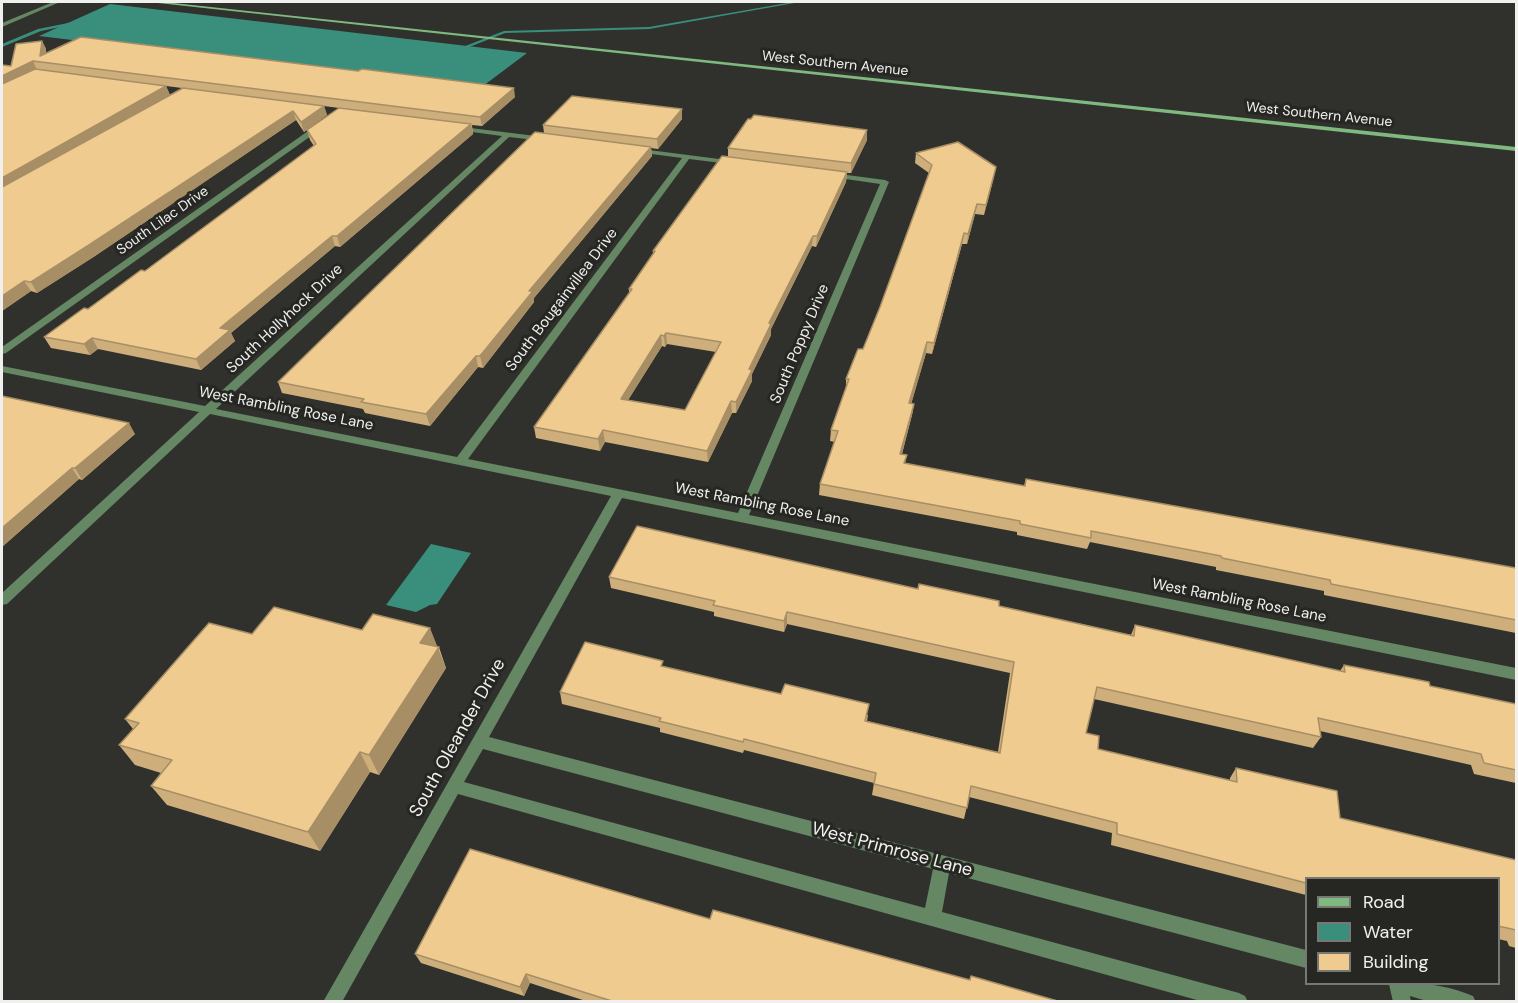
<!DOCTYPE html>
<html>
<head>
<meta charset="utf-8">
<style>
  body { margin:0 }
  #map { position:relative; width:1518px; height:1003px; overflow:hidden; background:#30312d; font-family:"DM Sans",sans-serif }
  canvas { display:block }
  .frame { position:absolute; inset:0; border:3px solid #f0f1ee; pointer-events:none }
  .legend { position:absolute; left:1305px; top:877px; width:195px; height:108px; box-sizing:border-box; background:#262723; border:2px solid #777874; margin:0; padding:8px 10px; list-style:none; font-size:18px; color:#f0f1ee }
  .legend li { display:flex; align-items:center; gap:12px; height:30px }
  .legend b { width:30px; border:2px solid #777874 }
</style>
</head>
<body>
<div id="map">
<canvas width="1518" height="1003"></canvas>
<div class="frame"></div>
<ul class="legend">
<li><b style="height:8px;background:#80b980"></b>Road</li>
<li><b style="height:16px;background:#3a8e7c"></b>Water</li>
<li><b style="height:16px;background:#efcb90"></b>Building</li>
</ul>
</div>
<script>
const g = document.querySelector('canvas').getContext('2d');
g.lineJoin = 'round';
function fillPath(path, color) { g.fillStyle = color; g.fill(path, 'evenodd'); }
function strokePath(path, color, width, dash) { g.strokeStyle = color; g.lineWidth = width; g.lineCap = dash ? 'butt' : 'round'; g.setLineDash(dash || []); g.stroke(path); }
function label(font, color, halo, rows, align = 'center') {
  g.font = font + ' "DM Sans",sans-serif'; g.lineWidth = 6; g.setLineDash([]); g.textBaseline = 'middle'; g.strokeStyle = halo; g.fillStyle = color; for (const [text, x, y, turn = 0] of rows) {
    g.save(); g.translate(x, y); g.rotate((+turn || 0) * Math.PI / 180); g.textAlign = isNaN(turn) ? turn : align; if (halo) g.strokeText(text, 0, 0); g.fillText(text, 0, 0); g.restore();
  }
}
const water = new Path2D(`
  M110,4L527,53L479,89L39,36Z
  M431,544L471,553L437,604L430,605L416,612L386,605Z`);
const stream = new Path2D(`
  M793,2H800L649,29L505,33L459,51L455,50L504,31L649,27Z
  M73,22L75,24L41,31L2,47V44L38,29Z`);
const minor = new Path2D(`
  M53,2H60L2,27V23Z
  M318,124L325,126L6,353L2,354V347Z
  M454,126L544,137L548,139L544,141L509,137L216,409L457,457L682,158L636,152H633V148L735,161H738V165L689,159L468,459L738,513L880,184L832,177L828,175L832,173L885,180L889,182L749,515L1516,668V680L622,498L489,737L1306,950V968L949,873L942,912L1239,993L1245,996L1248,1002H1204L458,794L342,1002H323L611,496L210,414L7,604L2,605V593L199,412L2,372V366L205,406L502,136L457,130L453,128ZM483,749L933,869L925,908L464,782Z
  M1389,984C1417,981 1447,985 1473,996L1476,1002H1430L1410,996L1411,1002H1393Z`);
const secondary = new Path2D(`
  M149,2H164L1516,147V151Z`);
const wall = new Path2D(`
  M42,41L46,49V53L515,97L482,126L472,125L473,134L340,247L335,246L231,333L235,341L201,370L98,349L90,355L51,348L44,337L145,271L314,146L310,140L307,130L339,108L324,106L327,115L304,132L296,120L95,256L37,293L31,291L2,311L11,66ZM166,86L182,88L170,95Z
  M682,109V119L658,149L651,148L652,156L534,298V302L483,368L478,367L430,426L365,413L363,409L282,393L278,382L544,133L543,125Z
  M867,130V140L851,173H847L846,182L816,247L812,246L771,329V335L752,374V381L736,413H732L708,462L605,442L600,451L536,438L534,427L629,293V289L653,254V251L728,157V148ZM667,344L716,352L685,410L628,400L662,346L665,347Z
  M916,153L996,167L984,215L975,214L967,244H962L932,354L926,353L911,404H914L912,415L902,454L907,455L905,463L1024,486L1026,479L1516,568V633L1324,595V591L1216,570V567L1090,542L1087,549L1017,535V532L819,495L820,484L835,442L830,441L831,430L846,389V379L863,349L880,307L929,173L915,163Z
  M2,396L135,434L82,480L79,479L2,547Z
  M609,577L999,606L1131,635L1135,625L1340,671L1344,665L1430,686L1516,704V783L1474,774L1471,765L1320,731L1321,737L1313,748L1094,699L1086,733L1098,749L1230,780V778L1236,768L1340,818L1516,860V948L1509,946L1507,941L1498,939V879H1306V895L1111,845L1112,833L969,797L964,819L872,795L874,783L744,750L743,753L660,732V728L562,704L560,692L663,666L868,715L867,721L998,752L1010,673L787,624L784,632L714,616V612L611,588Z
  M362,630L439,647L446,668L379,775L370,772L320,851L167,805L151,786L161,773L135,765L119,745L133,729L125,719L252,634Z
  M710,919L969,980L971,976L1061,1002H589L530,983L524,996L421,963L415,954Z`);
const shadedWall = new Path2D(`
  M42,41L46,49L44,63L40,56Z
  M33,61L37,70L2,88V76Z
  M166,86L170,95L2,191V178Z
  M514,88L515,97L482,126L480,117Z
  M324,106L327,115L304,132L301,122Z
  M682,109V119L658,149L657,139Z
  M293,111L296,120L95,256L37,293L31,282Z
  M471,124L473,134L340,247L337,236Z
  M867,130V140L851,173V163Z
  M651,147L652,156L534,298V302L483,368L480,356L529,291Z
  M996,167L994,177L984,215L986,205Z
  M847,172L846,182L816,247L817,236Z
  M977,204L975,214L967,244L968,234Z
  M964,233L962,244L932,354L934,343Z
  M332,236L335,246L231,333L235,341L201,370L196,359L220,328Z
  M813,236L812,246L771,329V335L752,374V381L736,413V402L769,323Z
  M24,281L31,291L2,311V296Z
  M666,333L667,344L665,347L664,336Z
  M661,335L662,346L622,410L621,399Z
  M92,338L98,349L90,355L84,344Z
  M927,342L926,353L908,415L909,403Z
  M476,356L478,367L430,426L426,414Z
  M731,401L732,413L708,462L707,451Z
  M914,404L912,415L899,465L900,454Z
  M129,423L135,434L82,480L75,468Z
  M603,430L605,442L600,451L598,439Z
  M72,468L79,479L2,547V528Z
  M787,612V624L784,632V621Z
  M430,628L446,668L379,775L369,755L420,643Z
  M360,752L370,772L320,851L308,832Z
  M526,974L530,983L524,996L520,987Z`);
const building = new Path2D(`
  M81,37L358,71L362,69L514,88L480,117L33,61L2,76V65L11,66L16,44L42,41L40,56Z
  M35,69L166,86L2,178V84Z
  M183,88L324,106L301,122L293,111L89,245L31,282L24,281L2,296V187Z
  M572,96L682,109L657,139L543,125Z
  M339,108L471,124L337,236H332L220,328L230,330L196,359L92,338L84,344L44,337L84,308L88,309L141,270L145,271L316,144L307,130Z
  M754,115L867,130L851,163L728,148L748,119H751Z
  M535,132L651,147L529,291H533L480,356H476L426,414L361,402L364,399L278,382Z
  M958,142L996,167L986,205L977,204L968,234L964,233L934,343L927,342L909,403L914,404L900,454L907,455L904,463L1025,486L1026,479L1516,568V620L1331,584L1330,580L1222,558L1221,556L1091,531V538L1020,524V521L820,484L838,431L831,430L849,379H846L858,349H863L880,307L932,165L916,153Z
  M722,156L847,172L817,236H813L769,323L771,324L749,369L752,370L736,402L731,401L707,451L603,430L598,439L534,427L632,289H629L655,251H653ZM666,333L721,342L685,410L621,399L661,335L664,336Z
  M2,396L129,423L75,468H72L2,528Z
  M637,526L918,589L919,584L999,601V606L1134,636L1135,625L1345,672L1344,665L1429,682L1430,686L1516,704V770L1484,763L1481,754L1318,718L1321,737L1097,687L1086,733L1099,736L1098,749L1237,782L1236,768L1337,791L1340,818L1516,860V930L1498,926V879H1306V883L1117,834V823L971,786L967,808L874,784L876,773L744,739L743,742L659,721L661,718L560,692L585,642L663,661L661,666L781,694L785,684L869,704L865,721L1000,753L1014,662L787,612L784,621L713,605L715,601L609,577Z
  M274,607L362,630L373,614L430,628L420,643L439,647L369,755L360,752L308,832L151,786L172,760L119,745L139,723L125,719L209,623L252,634Z
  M470,849L710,919L713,910L970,980L971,976L1061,1002H615L526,974L520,987L415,954Z`);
const farStreetnames = [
  ["West Southern Avenue",835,64,6],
  ["West Southern Avenue",1319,115,6],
  ["South Lilac Drive",163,221,-35]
];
const streetNames = [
  ["South Bougainvillea Drive",562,300,-53],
  ["South Hollyhock Drive",285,319,-43],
  ["South Poppy Drive",800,344,-67],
  ["West Rambling Rose Lane",286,409,11],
  ["West Rambling Rose Lane",762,505,11],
  ["West Rambling Rose Lane",1239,601,11]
];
const nearStreetnames = [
  ["South Oleander Drive",458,738,-61],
  ["West Primrose Lane",892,850,15]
];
fillPath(water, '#3a8e7c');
fillPath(stream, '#3a8e7c');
fillPath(minor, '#658764');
fillPath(secondary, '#80b980');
fillPath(wall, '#ceaf7c');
fillPath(shadedWall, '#a78e65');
fillPath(building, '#efcb90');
strokePath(building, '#a78e65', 1.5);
label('14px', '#f0f1ee', '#262723', farStreetnames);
label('15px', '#f0f1ee', '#262723', streetNames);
label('18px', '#f0f1ee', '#262723', nearStreetnames);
</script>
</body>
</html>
